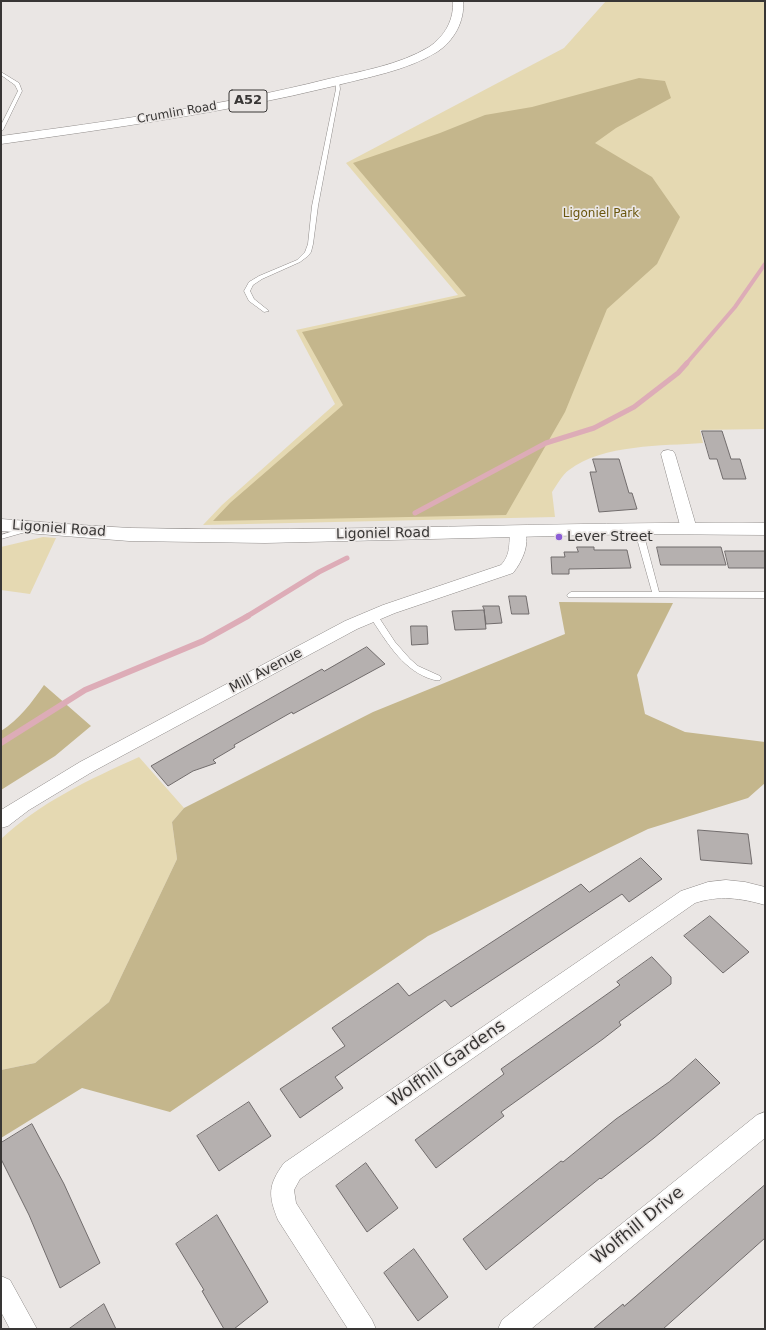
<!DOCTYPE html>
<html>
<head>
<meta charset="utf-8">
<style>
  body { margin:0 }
  #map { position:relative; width:766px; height:1330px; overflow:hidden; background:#eae6e4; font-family:"DejaVu Sans",sans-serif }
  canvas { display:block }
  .frame { position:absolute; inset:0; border:2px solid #383635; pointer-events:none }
</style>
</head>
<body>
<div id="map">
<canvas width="766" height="1330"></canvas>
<div class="frame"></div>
</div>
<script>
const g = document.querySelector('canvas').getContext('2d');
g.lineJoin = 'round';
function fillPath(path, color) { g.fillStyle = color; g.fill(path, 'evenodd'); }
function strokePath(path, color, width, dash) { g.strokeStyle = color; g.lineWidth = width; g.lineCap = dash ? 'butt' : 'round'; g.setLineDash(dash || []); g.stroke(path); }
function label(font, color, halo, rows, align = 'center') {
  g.font = font + ' "DejaVu Sans",sans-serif'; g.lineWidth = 3.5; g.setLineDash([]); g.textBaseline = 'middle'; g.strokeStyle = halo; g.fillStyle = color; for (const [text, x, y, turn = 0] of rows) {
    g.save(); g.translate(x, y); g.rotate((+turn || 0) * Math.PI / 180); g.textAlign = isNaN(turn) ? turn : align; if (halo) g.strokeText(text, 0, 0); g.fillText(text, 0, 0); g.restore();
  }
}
const green = new Path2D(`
  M606,1H765V429L700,430L703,443C663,446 603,444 569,470C562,475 557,485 552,492L555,517L203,525L222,505L335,404L296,330L458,295L346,163L564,48Z
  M43,537L56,538L30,594L1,590V547Z
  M139,757L184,808L172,822L177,859L109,1002L35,1063L1,1070V839C41,802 90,779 139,757Z`);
const forest = new Path2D(`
  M639,78L665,81L671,98L616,128L595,143L652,177L680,217L657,264L607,309L565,412L506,515L213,521L230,503L343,405L302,332L466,296L353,163L440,133L485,115L532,107Z
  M559,602L673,603L637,675L645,714L685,732L765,742V783L748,798L648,829L428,936L170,1112L82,1088L1,1138V1070L35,1063L109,1002L177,859L172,822L184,808L373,712L565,634Z
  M44,685L91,726L55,756L1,790V731C19,720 32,702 44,685Z`);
const streamFar2 = new Path2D(`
  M686,364L735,307L765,264`);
const streamFar1 = new Path2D(`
  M415,513L546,443L594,428L634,407L678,373L687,363
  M246,617L319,572L347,558`);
const stream = new Path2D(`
  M1,743L85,690L203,641L248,616`);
const building = new Path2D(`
  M702,431H722L731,459H740L746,479H723L717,459H710Z
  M593,459H619L629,493H632L637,509L599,512L590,472H596Z
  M577,547H594V550H627L631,568L569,569V574H552L551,557H565L564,552H578Z
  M657,547H721L726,565H661Z
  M725,551H765V568H729Z
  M509,596H526L529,614H512Z
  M483,606H499L502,623L486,624L484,610L486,629L455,630L452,611L484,610Z
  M411,626H427L428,644L412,645Z
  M367,647L385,664L293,714L292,712L234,745L235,747L213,760L216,763L193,771L168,786L151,766L322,669L324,671Z
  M698,830L748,834L752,864L701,860Z
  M641,858L662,879L629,902L622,894L451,1007L445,1000L335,1077L343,1088L300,1118L280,1089L345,1046L332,1028L398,983L409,996L581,884L589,892Z
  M710,916L749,952L723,973L684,936Z
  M652,957L671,977V984L619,1022L621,1025L603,1039L501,1112L504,1116L436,1168L415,1140L504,1074L501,1069L620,985L617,982Z
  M696,1059L720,1083L654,1138L601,1179L600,1178L486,1270L463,1239L561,1161L563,1162L616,1119L669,1082Z
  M249,1102L271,1136L219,1171L197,1136Z
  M32,1124L64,1184L100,1263L60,1288L29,1215L1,1159V1143Z
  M366,1163L398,1208L367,1232L336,1186Z
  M765,1185V1238L663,1329H593L623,1304L624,1306Z
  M217,1215L268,1302L234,1329H224L202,1291L204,1290L176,1244Z
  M414,1249L448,1297L418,1321L384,1273Z
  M104,1304L116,1329H69Z`);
const lane = new Path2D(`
  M1,72L19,83L22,91L3,130L1,131V125L18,91L15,85L1,75Z
  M337,80L339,81L340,89L318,206L313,244L311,252L308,256L300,262L262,279L253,285L250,291L254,299L269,311L264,312L249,301L244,291L249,282L259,276L297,260L305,252L308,244L312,206L336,89L335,81Z
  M635,526H638L642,528L659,592H765V598L568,597L567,595L571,592H652L634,528Z
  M26,527H29L30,529L29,531L1,539V535Z
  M373,612L376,613L395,642L410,659L418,666L440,676L441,678L440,680C435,681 432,679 428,678C400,667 386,640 370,617L369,615L370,613Z`);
const street = new Path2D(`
  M668,450L673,451L675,454L697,529L694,533L689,534L684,533L681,529L661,454L663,451Z
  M518,526L523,527C532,541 522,562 513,573L395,613L357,629L92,772L29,810L8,826L1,828V810L80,762L345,621L383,605L501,565C514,551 506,538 513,527Z
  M726,880L745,882L765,887V905C741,898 719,895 695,903L300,1179L294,1190L296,1203L372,1320L376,1329H348L278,1220C268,1195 268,1185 284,1163L681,891L708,882Z
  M765,1112V1138L531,1329H498L502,1320L757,1115Z
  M1,1276L10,1280L37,1329H10L1,1312Z`);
const secondary = new Path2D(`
  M1,519C44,522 88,526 131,528C343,533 554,521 765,523V535L638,534L265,543L129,541L1,531Z`);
const primary = new Path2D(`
  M453,1H463C465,21 454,41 437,52C406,71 368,77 334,86C224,113 113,128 1,144V136C111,121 221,106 328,79C362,71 399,65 429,47C445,36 454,20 453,1Z`);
const markers = [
  [559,537,4,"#8b5dd7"]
];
const farStreetnames = [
  ["Crumlin Road",177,113,-10]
];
const farParknames = [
  ["Ligoniel Park",601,214]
];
const shields = [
  [248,101,38]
];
const shieldNames = [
  ["A52",248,101]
];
const streetNames = [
  ["Ligoniel Road",59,529,4],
  ["Ligoniel Road",383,534,-1],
  ["Mill Avenue",266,671,-28]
];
const poiNames = [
  ["Lever Street",567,537]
];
const nearStreetnames = [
  ["Wolfhill Gardens",447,1064,-35],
  ["Wolfhill Drive",638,1226,-39]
];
fillPath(green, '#e5d9b2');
fillPath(forest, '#c4b68c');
strokePath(streamFar2, '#ddacb7', 4);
strokePath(streamFar1, '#ddacb7', 5);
strokePath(stream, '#ddacb7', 6);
fillPath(building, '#b5b0af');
strokePath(building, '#716c6c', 1);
strokePath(lane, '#8f8b89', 1);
strokePath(street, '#8f8b89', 1);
strokePath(secondary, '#8f8b89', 1);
strokePath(primary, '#8f8b89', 1);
fillPath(lane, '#fff');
fillPath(street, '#fff');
fillPath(secondary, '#fff');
fillPath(primary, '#fff');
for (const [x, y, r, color] of markers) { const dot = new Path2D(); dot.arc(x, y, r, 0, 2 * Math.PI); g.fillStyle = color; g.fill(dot); strokePath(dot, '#eae6e4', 1.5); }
label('12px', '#383635', '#eae6e4', farStreetnames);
label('12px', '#6a560d', '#eae6e4', farParknames);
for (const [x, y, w] of shields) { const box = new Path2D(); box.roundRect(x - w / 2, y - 11, w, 22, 3); g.fillStyle = '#eae6e4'; g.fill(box); strokePath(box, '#383635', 1); }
label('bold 13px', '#383635', null, shieldNames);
label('14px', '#383635', '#eae6e4', streetNames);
label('14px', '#383635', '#eae6e4', poiNames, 'left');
label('17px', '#383635', '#eae6e4', nearStreetnames);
</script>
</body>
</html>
